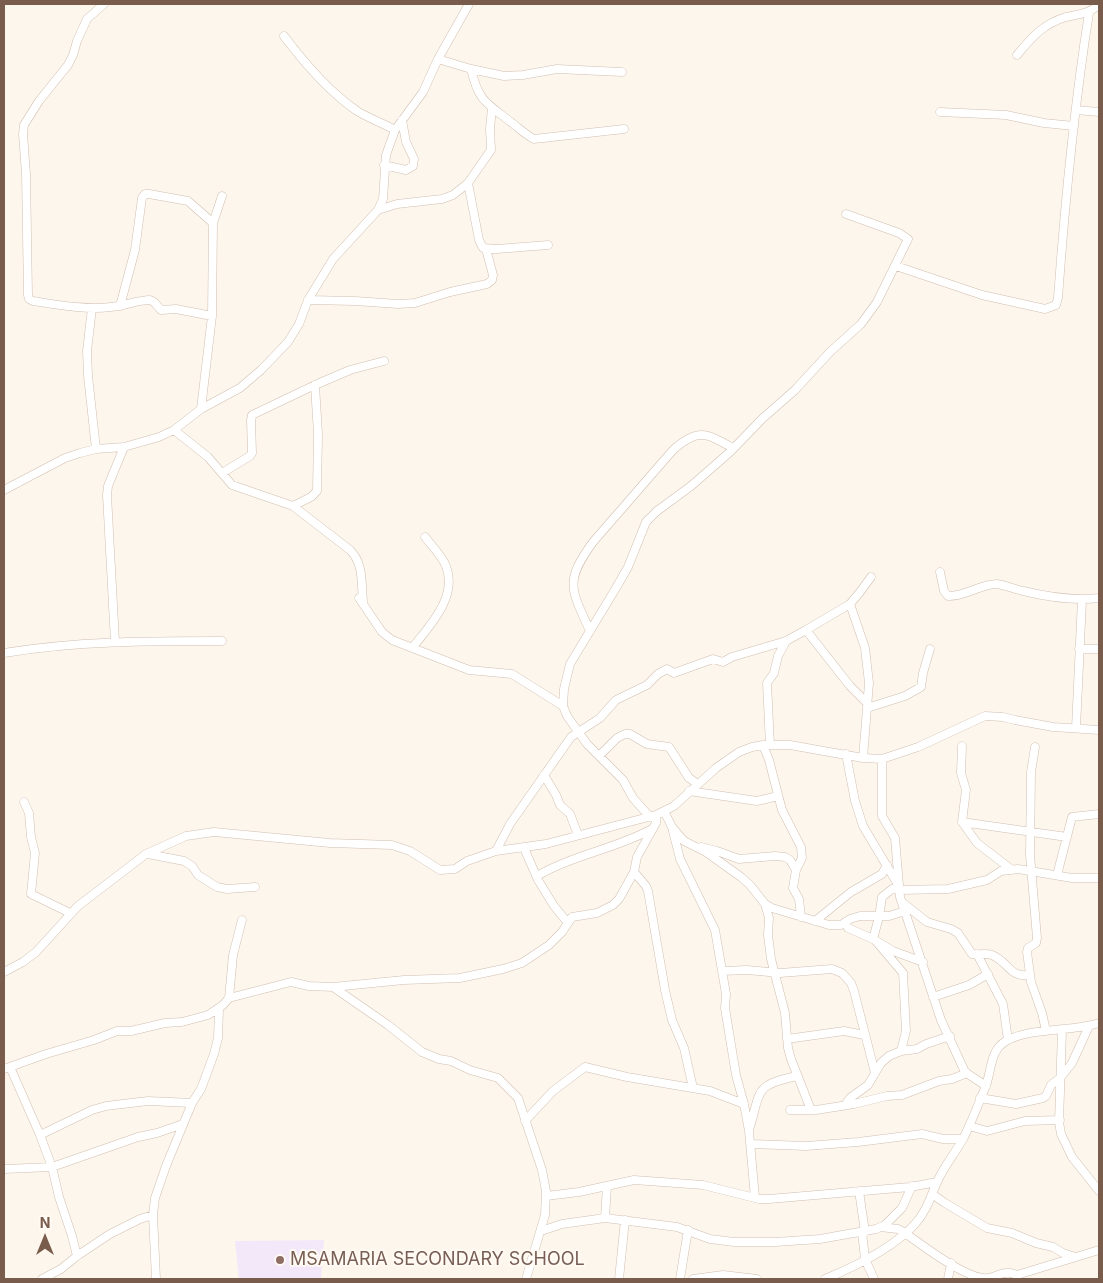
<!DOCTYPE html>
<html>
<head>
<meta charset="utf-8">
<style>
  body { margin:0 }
  #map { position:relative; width:1103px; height:1283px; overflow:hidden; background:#fdf6ec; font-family:Inter,sans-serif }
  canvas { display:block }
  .frame { position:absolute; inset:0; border:5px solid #7a5c4d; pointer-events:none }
  .north { position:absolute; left:20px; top:1213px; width:50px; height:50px; -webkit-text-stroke:4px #fffaf3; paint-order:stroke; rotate:0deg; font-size:14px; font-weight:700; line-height:20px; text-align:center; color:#7a5c4d }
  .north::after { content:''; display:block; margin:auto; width:18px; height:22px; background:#7a5c4d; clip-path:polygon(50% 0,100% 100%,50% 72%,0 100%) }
</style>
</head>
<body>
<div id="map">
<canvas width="1103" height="1283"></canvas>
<div class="frame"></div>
<div class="north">N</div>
</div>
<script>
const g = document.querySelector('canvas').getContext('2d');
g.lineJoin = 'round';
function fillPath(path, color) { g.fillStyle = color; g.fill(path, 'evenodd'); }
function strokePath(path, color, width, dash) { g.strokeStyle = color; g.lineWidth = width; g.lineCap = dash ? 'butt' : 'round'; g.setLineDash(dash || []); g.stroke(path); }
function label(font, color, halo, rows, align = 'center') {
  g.font = font + ' Inter,sans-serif'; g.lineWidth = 4; g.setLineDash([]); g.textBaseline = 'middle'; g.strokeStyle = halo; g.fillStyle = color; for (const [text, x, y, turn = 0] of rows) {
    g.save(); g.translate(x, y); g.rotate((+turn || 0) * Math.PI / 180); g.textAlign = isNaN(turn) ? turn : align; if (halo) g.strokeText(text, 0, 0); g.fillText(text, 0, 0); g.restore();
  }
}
const education = new Path2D(`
  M324,1240L321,1279H239L235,1241Z`);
const minor = new Path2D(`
  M104,4L87,19L77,41L73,55L68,65L39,101L24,125L23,134L26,174L28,295L29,299L33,301C59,305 85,310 111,307C125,306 137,300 150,300L154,302L161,310L176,309L212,316
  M284,36C305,64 328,91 357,111C368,118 383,123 395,130
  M1017,55C1032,37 1043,24 1066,17C1080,14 1088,14 1099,5
  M438,59L471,69L504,76L523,75L557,69L622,72
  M471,69C479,103 487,103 512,123C520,129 526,135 534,139L624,129
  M1076,110L1099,112
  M940,112L1006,115L1044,123L1074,126
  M384,165L406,170L413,166L414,159L406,142L402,120
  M468,183L479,240L483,248L497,249L548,245
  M378,210L397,204L442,199L453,195L468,183L491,150L490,129L492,108
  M896,266L982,295L1045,309L1056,305L1058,298C1065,202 1074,107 1089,13
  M308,300L355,301L398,304L415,303L450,292L487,284L492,280L493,275L486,249
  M120,306L135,250L142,198L145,194H149L188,201L213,223
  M92,308L87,351L88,376L96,449
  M201,409L212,316L213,223L222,196
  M174,430L208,457L232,485L293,506L350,550C364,564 361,583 363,601
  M222,473L250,456L252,453L251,420L252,415L315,385L350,370L384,361
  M4,490L65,458L80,453L96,449L124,447L159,437L174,430L201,409L240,388L261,370L288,342L299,324L308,300L333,259L378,210L383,199L386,155L395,130L423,92L438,59L469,4
  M293,506L311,497L317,491L318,434L315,385
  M940,572L944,591L948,596C965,597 980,584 997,584C1005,585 1014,589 1023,591C1048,597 1074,601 1099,598
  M359,598L382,632L392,640L469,670L512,674L563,706
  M850,604L865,648L869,683L863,758
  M806,630L850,686L867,703
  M590,631C571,589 564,582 593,542L673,450C698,428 706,433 733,448
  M115,642L107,495L108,486L124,447
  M413,647C430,625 458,597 446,566C442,556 432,546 425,537
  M1079,649H1099
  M4,653C76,641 149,641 222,641
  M867,708L905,696L921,687L923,673L930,649
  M1076,728L1082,600
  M763,745L769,760L782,810L801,847L802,858L796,870
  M770,745L767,683L774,673L778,656L786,641
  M962,746L961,773L966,790L962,822L977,843L1012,870
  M1035,747L1031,772L1030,855L1037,938L1036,943L1028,948L1027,952L1031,982L1042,1013L1046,1031
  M846,754L855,801L863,826L897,883
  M599,756L617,738L625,734H630L647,744L669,747L689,778L698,784
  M882,759V816L895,838L900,897L941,1020L965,1072L986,1086
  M544,775L556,795L560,805L570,814L578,835
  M689,791L757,801L778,796
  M24,802L29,813L31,837L35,853L31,894L70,913
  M664,811L672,827L684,841L706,852L741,877L750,885L765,904L772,908L829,925H841L850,919L860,916H889L905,911
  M650,817L633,798L623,780L587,744L567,716L563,706L564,689L570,664L616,588L628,567L646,522L657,511L691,486L730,452L763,418L795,390L830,352L861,324L877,302L908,239L899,233L846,214
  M962,822L1067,837
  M672,827L680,859L715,930L726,994L725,1008L736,1075L744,1104L749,1131L755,1198
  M701,847L717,851L739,859L775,856L785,857L790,860L796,870L793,888L799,899L801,917
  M524,848L538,880L554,906L568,923
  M496,851L510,824L571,737L600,718L616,700L647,685L658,674L667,669L674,673L713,659L723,662L732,657L786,641L806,630L850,604L860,592L871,577
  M148,854L184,861L192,866L198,875L217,887L227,889L255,887
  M634,872L646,886L648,891L665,990L672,1020L684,1048L693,1088
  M1057,875L1072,817L1099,814
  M537,876C573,855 615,849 652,829
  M900,890L948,889L987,880L1001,871L1018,869L1072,878H1099
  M903,903L927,922L951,929L958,933L972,954C978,955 986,953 992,955C1009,962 1009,978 1030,975
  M765,904L769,918L768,935L771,959L785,1013L788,1048L791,1059L811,1110
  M815,921L851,892L882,874L887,865
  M845,922L848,928L873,939L893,951L923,962
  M873,939L879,917L882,897L892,889L899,888
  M875,940L903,973L906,1031L901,1051
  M977,954L1003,1004L1008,1040
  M722,971L747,970L780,973L832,969L842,973L851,983L854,991L875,1073
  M4,972L23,962L36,952L78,906L146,854L186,836L214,832L330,843L392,845L410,851L440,870L455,869L467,861L496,851L546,844L656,815L674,806L716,768L739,752L752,747L763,745H790L863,758L882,759L918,747L985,716L1003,717L1015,720L1053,727L1099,730
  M333,987L388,1025L422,1052L439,1059L451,1061L470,1070L498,1078L518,1098L542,1170L546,1191L545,1215L526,1279
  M933,997L969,985L988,974
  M229,998L233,955L242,920
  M1062,1030L1059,1122L1061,1134L1072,1157L1099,1191
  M787,1039L844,1031L864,1035
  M10,1067L40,1135L52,1167L59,1197L72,1236L77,1256
  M4,1069L46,1054L94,1040L117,1031H131L165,1023L182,1022L208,1015L223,1005L229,998L291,982L309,986L333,987L404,980L460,978L503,969L522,963L549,945L562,932L572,917L597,913L613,905L619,899L634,872L637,857L656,823V815
  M980,1098L1016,1104L1043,1098L1046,1096L1051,1085L1060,1078L1072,1063L1089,1026
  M845,1105L850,1098L868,1085L881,1063L889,1056L901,1051L917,1049L926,1044L950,1036
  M790,1110H816L854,1104L887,1096L902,1095L939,1081L952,1079L967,1073
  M525,1121L553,1091L585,1067L627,1077L710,1091L744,1104
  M969,1126L987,1131L1025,1121L1060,1120
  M750,1127C761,1089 755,1085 797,1076
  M40,1135L92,1110L106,1106L148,1101L192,1103
  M751,1144L806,1146L858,1142L922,1134L943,1139H963
  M4,1169L52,1167L138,1137L157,1133L183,1124
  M859,1191L865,1232
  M932,1194L945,1203L987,1228L1012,1233L1036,1243L1053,1247L1063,1253L1075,1257
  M546,1196L579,1192L634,1180L703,1185L759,1199H769L910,1187L937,1182
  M153,1215L156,1279
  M605,1218L607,1186
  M880,1227L898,1229L905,1233C923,1246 963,1276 983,1278C992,1280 998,1273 1006,1273C1010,1272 1014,1274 1017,1275L1099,1250
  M541,1231L562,1224L605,1218L677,1227L710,1239L734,1242H775L820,1239L876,1229L885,1225L902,1208L912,1186
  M862,1232L865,1259L874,1279
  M42,1279L61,1269L77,1256L110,1234L140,1219L153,1215L155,1198L166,1166L192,1103L201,1089L214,1054L218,1038L219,1009
  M619,1279L625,1220
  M680,1279L688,1230
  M693,1279L723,1275L757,1279
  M825,1279C854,1267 894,1247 915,1224C927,1211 931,1195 938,1180C945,1165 956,1152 964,1137C972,1121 978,1105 985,1088C992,1072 989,1051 1006,1041C1031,1027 1071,1032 1099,1023
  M948,1279L951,1263`);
const markers = [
  [280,1260,5,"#8d6e63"]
];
const educationNames = [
  ["MSAMARIA SECONDARY SCHOOL",290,1260]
];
fillPath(education, '#f3e8fa');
strokePath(minor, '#d1beb0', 9);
strokePath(minor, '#fff', 8);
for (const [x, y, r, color] of markers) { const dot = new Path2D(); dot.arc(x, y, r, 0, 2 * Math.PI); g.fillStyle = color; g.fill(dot); strokePath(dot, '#fffaf3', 2); }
label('18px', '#785e54', '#fffaf3', educationNames, 'left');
</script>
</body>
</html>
